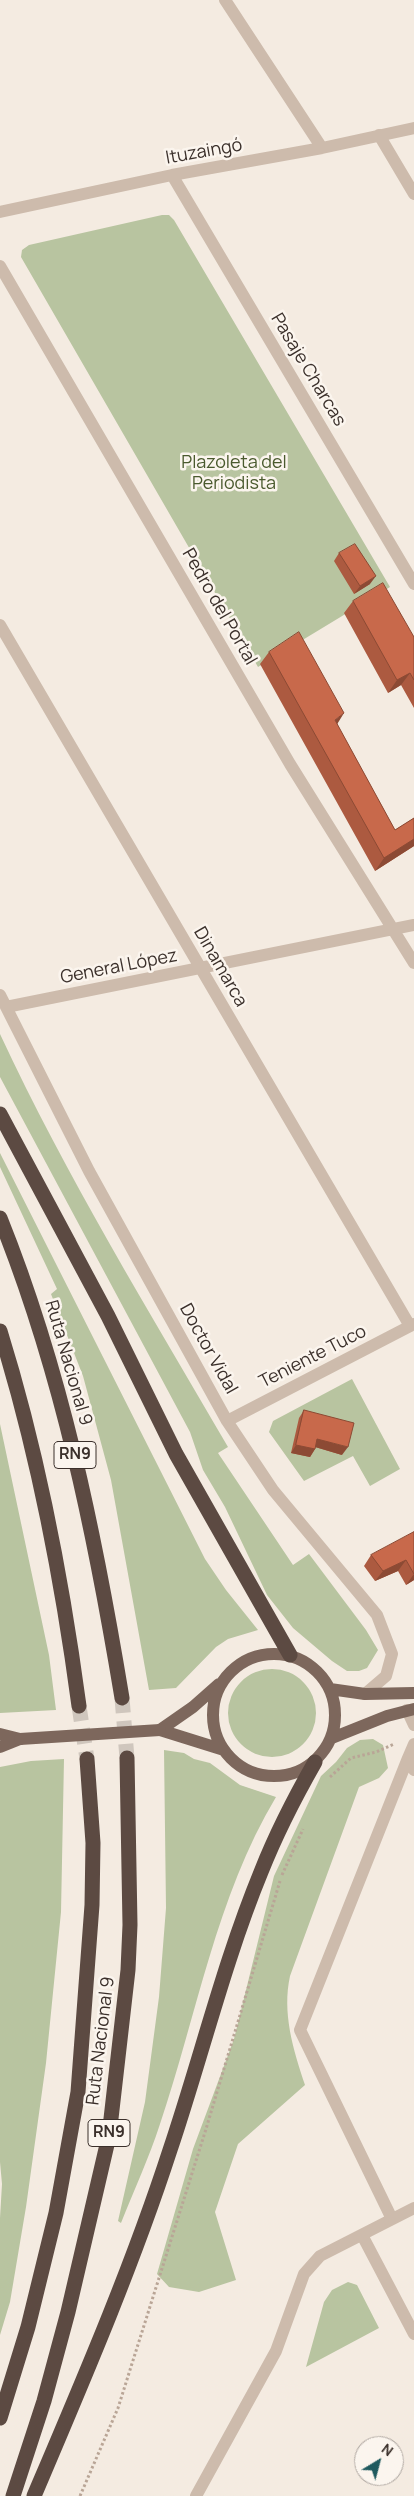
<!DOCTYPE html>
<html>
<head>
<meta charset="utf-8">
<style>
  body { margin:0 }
  #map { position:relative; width:414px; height:2496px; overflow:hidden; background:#f4ebe1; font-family:Manrope,sans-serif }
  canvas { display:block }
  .north { position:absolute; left:354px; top:2436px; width:50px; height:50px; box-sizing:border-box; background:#fbf5ee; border:1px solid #aea6a0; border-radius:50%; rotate:37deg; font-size:14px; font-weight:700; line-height:20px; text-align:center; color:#3b302b }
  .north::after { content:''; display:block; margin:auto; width:18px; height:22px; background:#1f5a5e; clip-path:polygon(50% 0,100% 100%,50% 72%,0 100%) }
</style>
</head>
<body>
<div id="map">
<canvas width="414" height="2496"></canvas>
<div class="north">N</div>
</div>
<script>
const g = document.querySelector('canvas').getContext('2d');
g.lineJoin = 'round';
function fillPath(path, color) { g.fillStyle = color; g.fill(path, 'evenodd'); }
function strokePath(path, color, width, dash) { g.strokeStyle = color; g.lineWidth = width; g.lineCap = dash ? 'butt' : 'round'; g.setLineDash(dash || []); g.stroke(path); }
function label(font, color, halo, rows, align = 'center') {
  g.font = font + ' Manrope,sans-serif'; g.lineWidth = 5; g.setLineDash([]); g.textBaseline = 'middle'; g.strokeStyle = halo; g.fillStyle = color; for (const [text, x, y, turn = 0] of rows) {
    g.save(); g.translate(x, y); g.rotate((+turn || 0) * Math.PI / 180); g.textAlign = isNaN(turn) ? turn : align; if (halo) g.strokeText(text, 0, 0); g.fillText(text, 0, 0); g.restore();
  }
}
const green = new Path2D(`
  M162,215H169L174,220L390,587L258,667L21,257L22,250L29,245Z
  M0,1034C66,1176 149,1311 228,1447L218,1453L293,1565L309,1554L366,1630L378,1650L367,1668L359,1671H347L332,1661L293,1628L267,1595L225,1507L203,1470L190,1432L0,1077Z
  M0,1153L205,1559L226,1590L258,1630L228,1639L216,1647L176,1688L149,1690L111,1480L83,1376L51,1294L57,1289L0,1167Z
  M352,1379L400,1469L370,1486L353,1456L304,1481L269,1432L273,1421Z
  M0,1424L49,1655L56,1710L0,1713Z
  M228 1713a44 44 0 1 1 88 0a44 44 0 1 1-88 0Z
  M373,1739L383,1745L388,1768L379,1778L359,1787L290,1976C282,2013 293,2049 305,2085L238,2144L215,2212L236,2280L199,2292L169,2287L157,2274L193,2149L234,2039L274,1876L321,1776L336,1762L347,1748L360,1740Z
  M164,1750L184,1753L194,1759L210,1763L240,1785L276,1797C216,1897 197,2015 160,2124C149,2158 134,2190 121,2223L118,2221L145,2102L159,1997L166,1908Z
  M64,1759L61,1912L46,2063L26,2207L10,2302L0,2335V2218L2,2184L0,2162V1767L31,1761Z
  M348,2282L357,2285L379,2328L306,2367L324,2302L332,2290Z`);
const motorwayTunnel = new Path2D(`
  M122,1698L127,1758
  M79,1706L87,1759`);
const path = new Path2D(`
  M330,1777L351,1758L376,1752L394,1744
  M282,1875L303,1829
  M80,2496L118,2408L206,2129L280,1881`);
const minor = new Path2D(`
  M225,0L322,148
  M379,135L414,194
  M172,175L414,584
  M0,212L172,175L322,148L414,128
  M0,266L290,764L414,963
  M0,625L410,1326
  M0,995L89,1171L227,1421L273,1490L377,1615L392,1654L386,1676L365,1694
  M6,1007L414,925
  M227,1421L414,1324
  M407,1710L414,1725
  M414,1744L408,1758L414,1770
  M392,2219L300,2030L408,1758
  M362,2235L414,2334
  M196,2496L276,2351L304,2274L320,2256L414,2208`);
const primary = new Path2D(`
  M213 1715a61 61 0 1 1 122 0a61 61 0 1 1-122 0Z
  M330,1689L365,1694L414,1693
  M160,1730L193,1707L219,1684
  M160,1730L224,1750
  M0,1734L20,1739
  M332,1738L387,1716L414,1709
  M0,1747L20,1739`);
const motorway = new Path2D(`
  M0,1114L108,1316L176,1454L290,1655
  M0,1218C62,1372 95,1535 122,1698
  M0,1331C38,1453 62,1579 79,1706
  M0,2418L28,2327L56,2213L78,2092L92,1905L93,1843L87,1759
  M13,2496L44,2401L68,2312L109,2136L128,1970L130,1925L127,1758
  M34,2496C82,2383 132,2267 170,2150C201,2058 224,1962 261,1872C276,1834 295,1797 315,1762`);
const primaryBridge = new Path2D(`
  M20,1739L160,1730`);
const wall = new Path2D(`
  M339,553L370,584L354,594L334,561Z
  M353,601L414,637V708L401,685L388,693L344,613Z
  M269,652L337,724L395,830L414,818V846L375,871L260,664Z
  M304,1410L342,1455L315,1447V1449L310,1457L291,1453L299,1418Z
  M414,1532V1580L406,1585L398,1571L375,1581L364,1566L371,1555Z`);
const shadedWall = new Path2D(`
  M376,576L370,584L354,594L360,586Z
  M410,673L401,685L388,693L397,680Z
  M344,713L336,726L335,720Z
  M414,839V846L375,871L384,858Z
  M317,1439L348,1447L342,1455L312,1446Z
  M296,1445L315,1449L310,1457L291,1453Z
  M406,1560L398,1571L375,1581L383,1571Z
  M414,1574V1580L406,1585Z`);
const building = new Path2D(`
  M355,544L376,576L360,586L339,553Z
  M383,583L414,637V680L410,673L397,680L353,601Z
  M299,632L344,713L335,720L395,830L414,818V839L384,858L269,652Z
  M304,1410L354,1423L348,1447L317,1439L315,1449L296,1445Z
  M414,1532V1574L406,1560L383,1571L371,1555Z`);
const shields = [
  [75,1455,42],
  [109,2133,42]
];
const shieldNames = [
  ["RN9",75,1455],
  ["RN9",109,2133]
];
const streetNames = [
  ["Ituzaingó",204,152,-10],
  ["Pasaje Charcas",308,370,59],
  ["Pedro del Portal",219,607,60],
  ["General López",119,967,-11],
  ["Dinamarca",220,967,60],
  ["Doctor Vidal",208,1349,61],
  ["Teniente Tuco",313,1357,-27],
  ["Ruta Nacional 9",68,1363,74],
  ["Ruta Nacional 9",101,2041,-83]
];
const parkNames = [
  ["Plazoleta del",234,463],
  ["Periodista",234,484]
];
fillPath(green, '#b8c4a0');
strokePath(motorwayTunnel, '#cfc6bd', 15, [15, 8]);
strokePath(path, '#b9a596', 3, [2.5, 2.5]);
strokePath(minor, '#cdbbac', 12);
strokePath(primary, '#7d675c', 12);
strokePath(motorway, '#5c4a42', 15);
strokePath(primaryBridge, '#7d675c', 12);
fillPath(wall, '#ac5a40');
fillPath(shadedWall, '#8c4a34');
fillPath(building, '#c8694b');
strokePath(building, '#8c4a34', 1);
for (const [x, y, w] of shields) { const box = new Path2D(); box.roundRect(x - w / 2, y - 13.5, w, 27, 4); g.fillStyle = '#fbf5ee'; g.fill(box); strokePath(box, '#3b302b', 1); }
label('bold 16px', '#3b302b', null, shieldNames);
label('18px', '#3b302b', '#fbf5ee', streetNames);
label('18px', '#4a5a2e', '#fbf5ee', parkNames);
</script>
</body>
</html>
